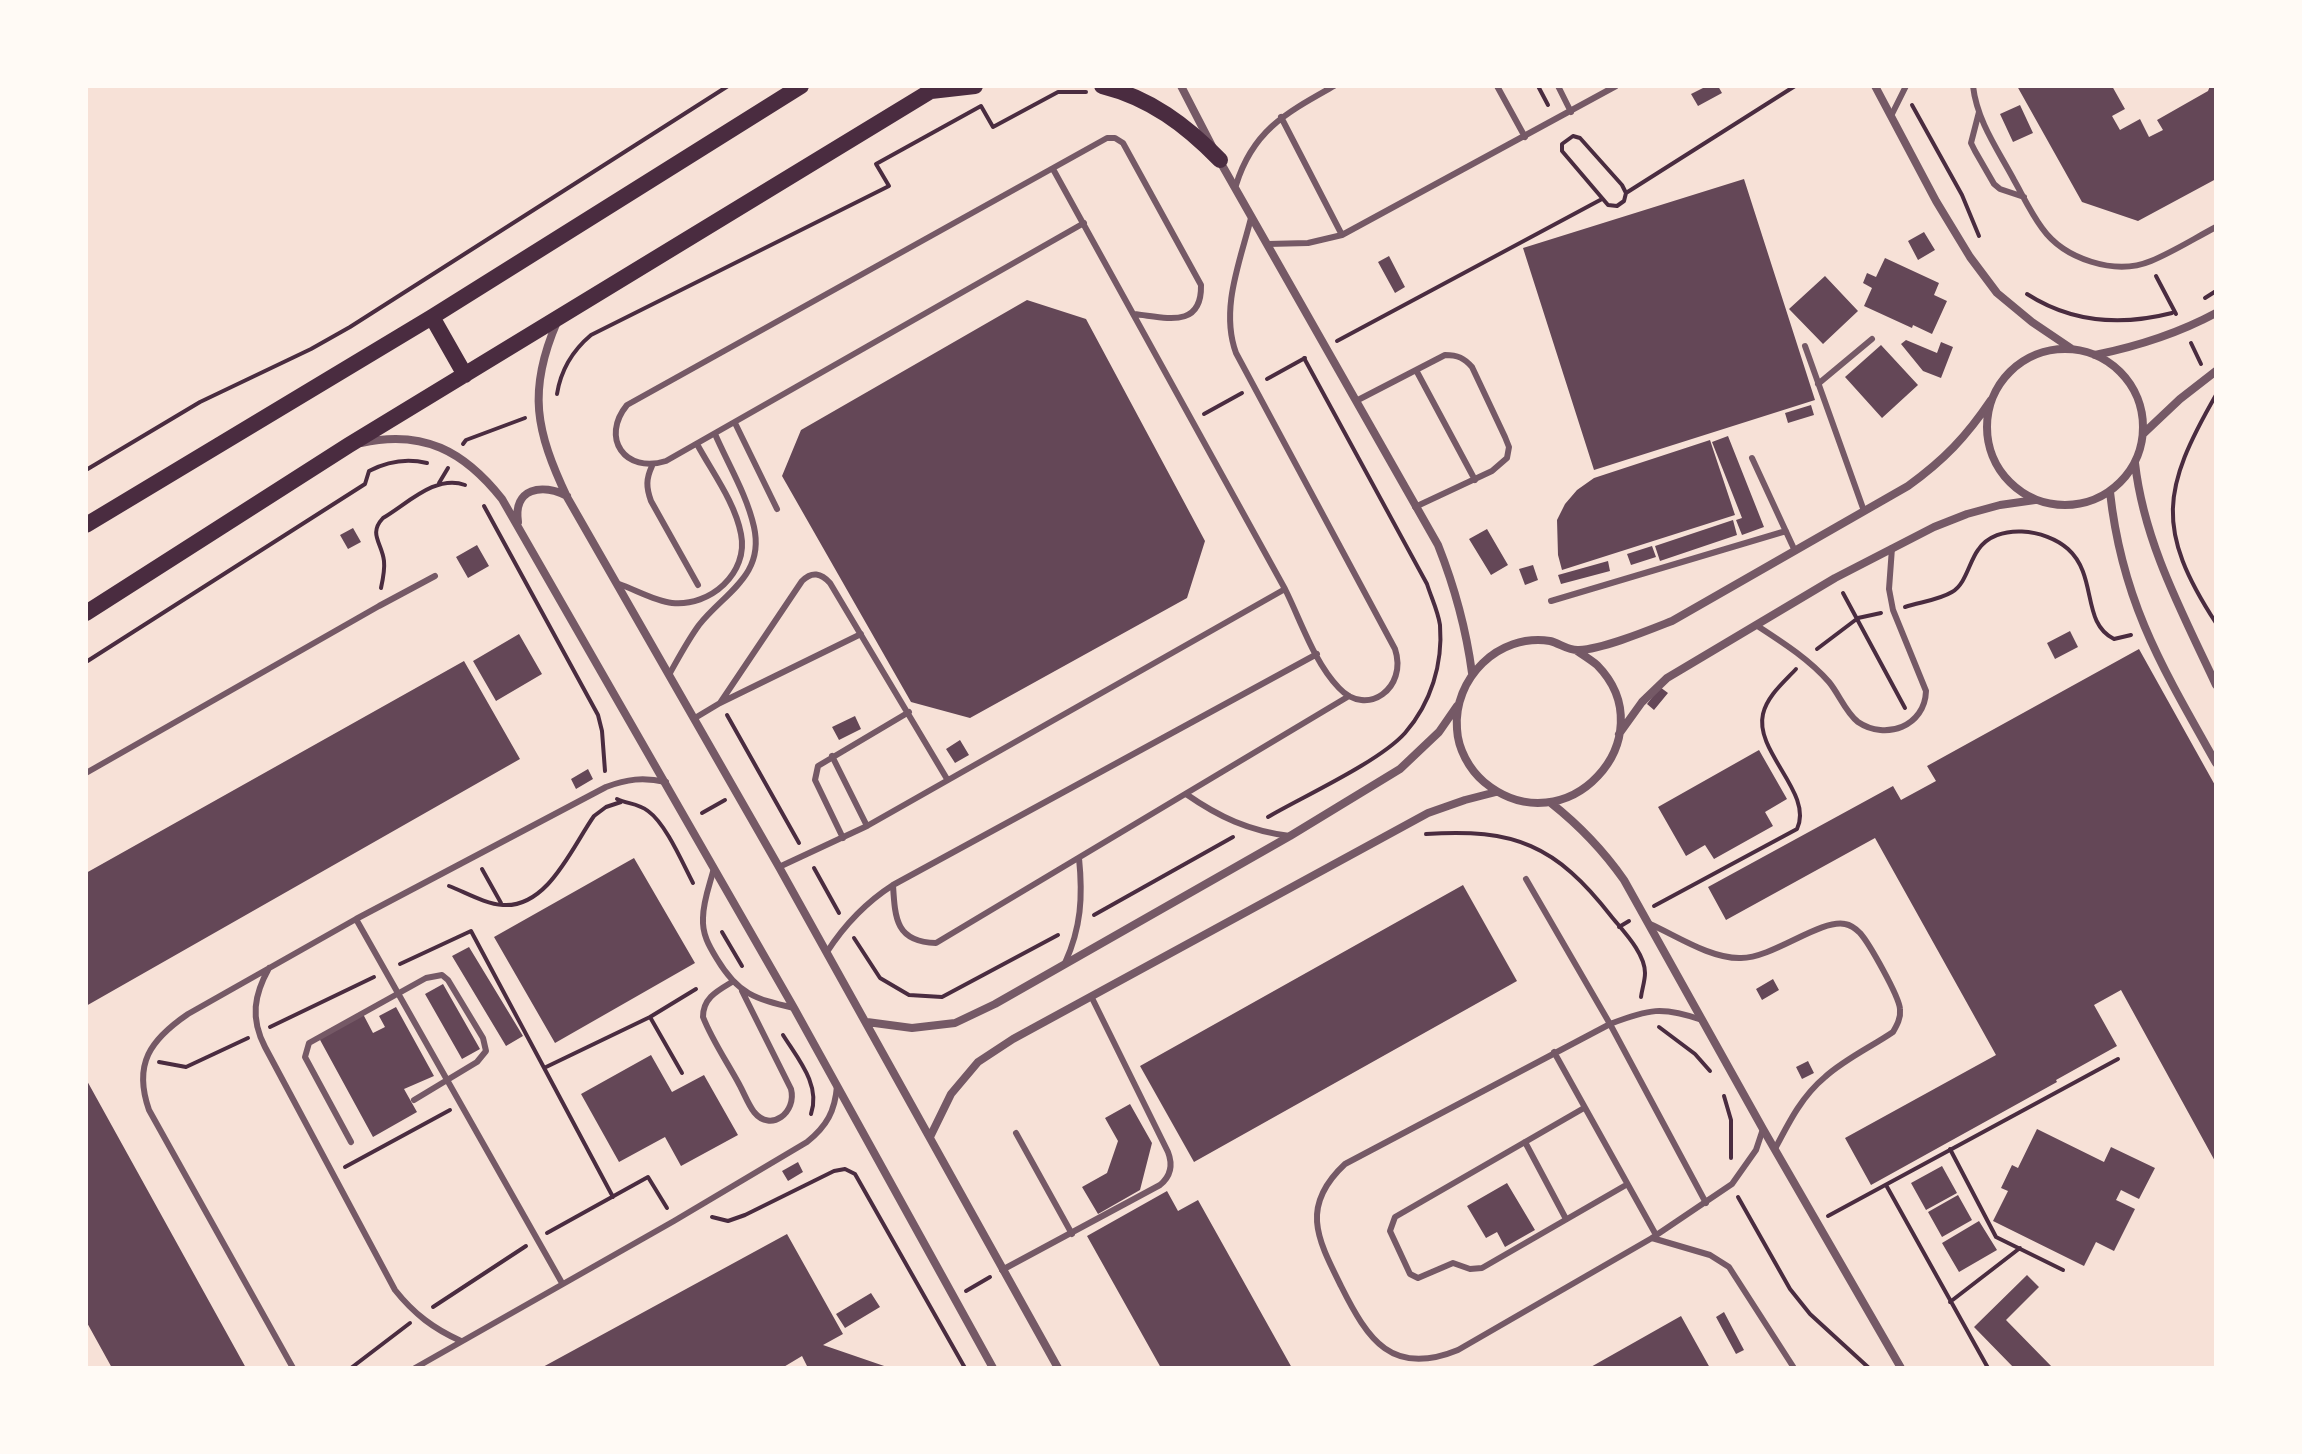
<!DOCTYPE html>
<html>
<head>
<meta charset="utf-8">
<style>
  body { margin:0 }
  #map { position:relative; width:2302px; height:1454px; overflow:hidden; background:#f7e1d7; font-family:Jost,sans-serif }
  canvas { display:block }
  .frame { position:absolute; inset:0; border:88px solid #fffaf5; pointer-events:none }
</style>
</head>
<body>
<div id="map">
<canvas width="2302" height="1454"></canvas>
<div class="frame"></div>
</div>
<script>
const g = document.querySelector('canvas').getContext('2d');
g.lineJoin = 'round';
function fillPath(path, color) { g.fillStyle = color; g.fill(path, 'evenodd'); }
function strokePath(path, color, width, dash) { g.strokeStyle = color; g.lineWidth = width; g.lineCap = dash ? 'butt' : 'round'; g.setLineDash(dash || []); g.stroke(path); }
const building = new Path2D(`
  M1707,86H1718L1722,93L1698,106L1691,94Z
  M2017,86H2112L2125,109L2112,116L2120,130L2140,119L2149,137L2163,130L2157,120L2208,91L2210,86H2216V179L2138,221L2082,202Z
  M2020,105L2033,133L2013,142L2000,114Z
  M1744,179L1815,400L1594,470L1523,248Z
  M1924,232L1935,250L1918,260L1908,241Z
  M1389,256L1405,287L1395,293L1378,262Z
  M1885,258L1939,283L1934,295L1947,301L1932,334L1913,325L1912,328L1864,306L1872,288L1863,283L1867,273L1876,277Z
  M1825,276L1858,311L1823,344L1789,309Z
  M1027,300L1086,319L1205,541L1187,598L970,718L911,702L782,476L801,430Z
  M1906,340L1937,353L1941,342L1953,347L1941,378L1923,371L1901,344Z
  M1881,345L1918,385L1882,418L1845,377Z
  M1811,405L1814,415L1788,423L1785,413Z
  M1728,436L1764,527L1742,535L1736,520L1742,518L1712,442Z
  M1710,440L1735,515L1562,570L1558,555L1557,520L1565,504L1577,490L1594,478Z
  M1733,520L1737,535L1660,561L1655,546Z
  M353,528L361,542L348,549L340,535Z
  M1487,529L1508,565L1491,575L1469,539Z
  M477,545L489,566L468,578L456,557Z
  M1652,546L1656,557L1631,565L1627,554Z
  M1608,561L1610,571L1561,584L1558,575Z
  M1533,565L1538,580L1525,585L1519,569Z
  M2070,631L2078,647L2055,659L2047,643Z
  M519,634L542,674L496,701L473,661Z
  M2139,649L2216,787V1163L2121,990L2094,1005L2117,1046L2056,1080L2057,1082L1871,1185L1845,1138L1996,1055L1875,838L1726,920L1708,887L1893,786L1901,800L1936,781L1927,766Z
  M464,661L520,759L86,1006V873Z
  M1660,687L1668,693L1654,710L1647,704Z
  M855,716L861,729L839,740L832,727Z
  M960,740L969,755L955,763L946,749Z
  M1759,750L1787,799L1765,812L1773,826L1714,859L1705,845L1686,856L1658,807Z
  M588,769L593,779L576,789L571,779Z
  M634,858L695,963L555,1043L494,937Z
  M1463,885L1517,981L1194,1162L1140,1066Z
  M469,947L523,1036L506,1046L452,956Z
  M1773,979L1779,990L1762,1000L1756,989Z
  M443,984L480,1049L462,1059L425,994Z
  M396,1007L434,1076L404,1089L417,1112L373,1137L319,1038L363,1014L373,1033L385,1027L379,1016Z
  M651,1055L672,1092L704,1075L738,1135L681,1166L665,1137L619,1162L581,1094Z
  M1808,1061L1814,1073L1802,1079L1796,1067Z
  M86,1079L246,1368H112L86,1321Z
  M1130,1104L1152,1143L1140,1190L1098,1214L1082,1187L1107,1173L1118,1141L1105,1118Z
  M2037,1129L2104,1162L2111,1147L2155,1168L2139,1199L2121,1190L2116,1200L2135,1209L2114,1251L2096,1242L2084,1266L1993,1221L2008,1191L2001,1188L2012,1165L2018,1168Z
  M798,1162L803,1172L788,1181L782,1171Z
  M1942,1166L1957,1193L1926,1210L1911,1183Z
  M1507,1183L1535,1230L1505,1247L1497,1232L1486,1238L1467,1206Z
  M1167,1191L1178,1211L1198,1200L1292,1368H1161L1087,1236Z
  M1958,1195L1972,1220L1942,1237L1928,1212Z
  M1979,1221L1997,1250L1959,1272L1942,1243Z
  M787,1234L843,1334L823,1345L890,1368H808L802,1356L782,1368H541Z
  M2027,1275L2039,1287L2006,1320L2053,1368H2014L1974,1327Z
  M871,1293L880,1307L845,1328L836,1314Z
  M1724,1312L1744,1350L1736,1354L1716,1317Z
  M1681,1316L1710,1368H1589Z`);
const path = new Path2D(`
  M1538,86L1548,105
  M1912,105L1962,195L1979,236
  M1573,136L1580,138L1622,185L1626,193L1624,201L1617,206L1608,205L1562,151V144Z
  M1626,193L1795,86
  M2156,276L2176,314
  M2027,294C2072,323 2121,326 2172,313
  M2205,298L2216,291
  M1337,341L1602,199
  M2191,343L2201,364
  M1267,379L1305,358
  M557,394C561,369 572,351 591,335L889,186L876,164L981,106L993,127L1058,92H1086
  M2216,395C2162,489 2155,529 2216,623
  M1204,414L1242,393
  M463,444L466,440L525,418
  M86,470L200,402L311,349L350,327L728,86
  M439,483L448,468
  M484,506L598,715L602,731L605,771
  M381,588C383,579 385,570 384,561C382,543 368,534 383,518C407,504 436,474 465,485
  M1843,593L1905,708
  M1905,607C1920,602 1939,600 1952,592C1966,584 1969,562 1978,550C1997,522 2046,529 2068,549C2098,576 2081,623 2114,639L2131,635
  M1817,649L1858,618L1881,613
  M86,662L365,484L369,471C388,461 407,458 427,463
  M727,715L799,843
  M617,799C627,804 638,803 648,811C666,824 682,862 693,883
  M702,813L725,800
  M1268,817C1304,796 1379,762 1405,733C1431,703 1443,664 1440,625C1438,611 1431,597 1427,584L1304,358
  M1426,834C1514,828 1556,845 1611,916C1623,931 1645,953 1645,973C1645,981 1642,989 1641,997
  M814,868L839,913
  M482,869L501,903
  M449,886C465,892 485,904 503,905C548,908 572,847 594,816L606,807L621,802
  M1654,906L1797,829C1814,793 1754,752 1763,714C1767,696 1784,682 1796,669
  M1094,915L1233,837
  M1619,927L1629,921
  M722,932L742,966
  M854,938L880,978L909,995L942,997L1058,935
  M400,964L471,931L613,1197
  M650,1017L682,1073
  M270,1027L374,977
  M1659,1027L1695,1054L1710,1071
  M783,1035C798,1059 821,1085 811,1114
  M159,1062L186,1067L248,1038
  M544,1068L650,1017L696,989
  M1724,1096L1731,1120V1158
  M1950,1149L1996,1237L2063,1270
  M345,1167L450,1110
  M1886,1185L1988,1368
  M1738,1197L1790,1289L1810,1314L1869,1368
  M1828,1216L2118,1059
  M712,1217L728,1221L745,1215L834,1171L845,1169L855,1174L965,1368
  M547,1233L648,1177L667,1208
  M966,1291L990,1277
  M1950,1302L2020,1248
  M433,1307L526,1246
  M351,1368L410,1323`);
const service = new Path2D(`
  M1497,86L1525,137
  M1558,86L1571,112
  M1973,86C1977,121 1998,150 2014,180C2023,196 2031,213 2042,228C2064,259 2115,276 2151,261C2173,252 2195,238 2216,227
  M1979,112L1971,143L1975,151L1994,184L2000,189L2024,197
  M1891,116L1906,86
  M1281,117L1342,235
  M1053,169L1285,589C1301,621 1314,662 1339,688C1367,718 1408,688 1395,649L1236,353C1220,309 1240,262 1251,218
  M1236,185C1253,130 1286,113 1334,86
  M1084,223L666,461C625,474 600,438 627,405L1107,138H1115L1123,143L1201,285C1202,330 1164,317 1134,314
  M1268,244L1308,243L1342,235L1616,86
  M1805,346L1864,511
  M1416,370L1475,480
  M1818,384L1872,339
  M1356,401L1445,355C1458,355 1464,358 1472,367L1505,437L1509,447L1507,458L1492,471L1415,507
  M735,423L777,509
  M1752,458L1795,551
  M652,466C646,479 646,487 651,501L698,585
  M619,584C636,590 655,601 672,603C710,607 749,573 741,534C735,502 712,472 697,444
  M1551,601L1786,531
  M1756,625C1782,642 1809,659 1829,682C1839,694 1846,713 1858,722C1886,741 1925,726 1926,691L1893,610L1889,589L1892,548
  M670,673C679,657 688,640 699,625C724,593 765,576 754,527C747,495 728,464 715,434
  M720,703L802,581C812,571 821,573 830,583L947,779
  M695,718L720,703L861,634
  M832,756L867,826
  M86,773L379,606L435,576
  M1186,794C1219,817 1249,831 1290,836
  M843,838L815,780L818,766L909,712
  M779,867L867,826L1285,589
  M714,868C710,884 703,901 703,918C702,934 709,946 717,959C738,994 755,999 794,1008
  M1526,879L1610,1024L1706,1203
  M893,885C895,919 896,942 936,943L1349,696
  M356,919L562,1283
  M1650,924C1677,936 1711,959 1741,958C1773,958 1820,919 1845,924C1851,925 1856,929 1860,933C1869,943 1899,996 1900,1009C1901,1018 1897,1025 1893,1032C1871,1047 1845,1059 1825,1077C1802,1096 1789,1122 1775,1149
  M827,952C845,924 865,903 893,885L1317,654
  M1065,963C1081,928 1083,897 1079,858
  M269,968C254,995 250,1018 265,1047L395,1290C414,1314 434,1329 461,1341
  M732,982C717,991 703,998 703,1017C712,1040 727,1062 739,1084C744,1093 748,1104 754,1112C771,1133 797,1112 791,1089L742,991
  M1702,1020C1662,1006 1649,1009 1610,1024L1345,1164C1300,1206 1317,1238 1341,1286C1368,1340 1392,1377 1458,1350L1652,1238L1732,1184L1756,1150L1763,1129
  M1554,1052L1656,1235
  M1584,1108L1395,1217L1390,1231L1410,1274L1418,1278L1453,1263L1470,1269L1482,1268L1626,1185
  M1016,1133L1072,1234
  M351,1142L305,1057L309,1043L426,978L442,975L448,980L483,1038L486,1051L477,1062L414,1100
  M1525,1142L1566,1219
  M1652,1238L1710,1255L1729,1267L1794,1368
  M1002,1270L1160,1185C1171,1176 1173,1165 1168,1152L1092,998
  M293,1368L149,1110C133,1064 150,1040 188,1014L356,919L606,787C627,779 643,777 666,782
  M415,1368L674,1221L807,1142C827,1126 835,1111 837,1086`);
const minor = new Path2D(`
  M1181,86L1212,146
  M1875,86L1936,201L1970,257L1997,293L2032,322L2072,349
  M1218,158L1438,545C1455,588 1466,628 1472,673
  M557,322C527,391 536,431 567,497L779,867L1058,1368
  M1987 427a78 78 0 1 1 156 0a78 78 0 1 1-156 0Z
  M2095,355C2139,346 2177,334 2216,313
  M2144,433L2180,399L2216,371
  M361,443C423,429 464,451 502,499L794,1008L993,1368
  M2135,463C2144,543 2183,614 2216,685
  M2110,492C2122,602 2163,669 2216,763
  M518,522C513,488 542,483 567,496
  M1577,651C1583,655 1591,660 1597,665C1668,737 1566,850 1484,782C1469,769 1458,749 1457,729C1453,679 1498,633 1550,641C1559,643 1569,651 1579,650C1603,649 1649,630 1672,621L1908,486C1944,460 1966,437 1991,400
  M1619,734L1642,702L1667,678L1835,578L1934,527L1967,514L2000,505L2035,500
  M1551,803C1580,826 1603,850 1624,880L1763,1129L1901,1368
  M867,1022L912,1028L955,1023L995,1004L1290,836L1400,769L1439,732L1457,706
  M930,1137L951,1094L978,1062L1013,1039L1428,813L1465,800L1496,792`);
const secondary = new Path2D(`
  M1102,86C1150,98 1186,125 1220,160
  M931,91L975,86
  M432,317L465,375
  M86,525L432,317L801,86
  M86,613L349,445L939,86`);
fillPath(building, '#644757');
strokePath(path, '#4a2c40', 4);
strokePath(service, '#755966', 6);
strokePath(minor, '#755966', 8);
strokePath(secondary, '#4a2c40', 16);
</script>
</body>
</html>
